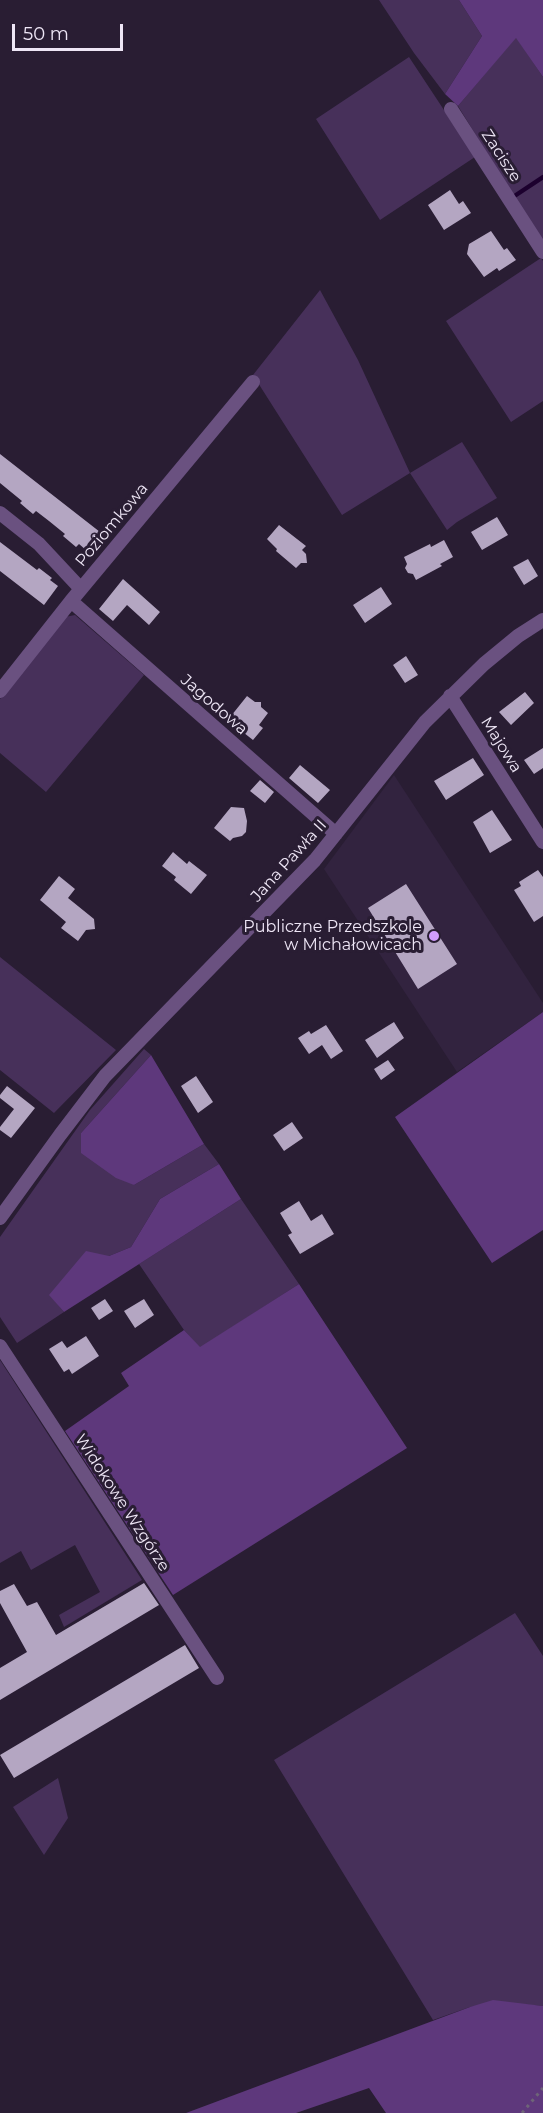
<!DOCTYPE html>
<html>
<head>
<meta charset="utf-8">
<style>
  body { margin:0 }
  #map { position:relative; width:543px; height:2113px; overflow:hidden; background:#291d33; font-family:Montserrat,sans-serif }
  canvas { display:block }
  .scale { position:absolute; left:12px; top:24px; width:111px; height:27px; box-sizing:border-box; border:3px solid #eee6f6; border-top:0; padding-left:8px; font-size:18px; line-height:21px; white-space:nowrap; color:#eee6f6; -webkit-text-stroke:4px #291d33; paint-order:stroke }
</style>
</head>
<body>
<div id="map">
<canvas width="543" height="2113"></canvas>
<div class="scale">50 m</div>
</div>
<script>
const g = document.querySelector('canvas').getContext('2d');
g.lineJoin = 'round';
function fillPath(path, color) { g.fillStyle = color; g.fill(path, 'evenodd'); }
function strokePath(path, color, width, dash) { g.strokeStyle = color; g.lineWidth = width; g.lineCap = dash ? 'butt' : 'round'; g.setLineDash(dash || []); g.stroke(path); }
function label(font, color, halo, rows, align = 'center') {
  g.font = font + ' Montserrat,sans-serif'; g.lineWidth = 6; g.setLineDash([]); g.textBaseline = 'middle'; g.strokeStyle = halo; g.fillStyle = color; for (const [text, x, y, turn = 0] of rows) {
    g.save(); g.translate(x, y); g.rotate((+turn || 0) * Math.PI / 180); g.textAlign = isNaN(turn) ? turn : align; if (halo) g.strokeText(text, 0, 0); g.fillText(text, 0, 0); g.restore();
  }
}
const built = new Path2D(`
  M394,775L543,1003V1012L457,1072L324,869Z`);
const green = new Path2D(`
  M379,0H459L482,36L445,94L414,53Z
  M516,37L543,77V244L458,106Z
  M409,57L475,157L380,220L316,119Z
  M541,258L543,261V401L511,422L446,321Z
  M320,290L358,360L410,473L462,442L497,498L457,522L447,530L410,473L342,515L253,375Z
  M75,615L144,675L46,792L0,753V699L65,617Z
  M0,957L116,1050L54,1113L0,1070Z
  M144,1049L151,1055L81,1133L134,1185L204,1144L219,1164L160,1199L131,1247L109,1256L50,1295L64,1312L17,1343L0,1317V1237L90,1110Z
  M241,1199L299,1284L200,1348L184,1330L139,1264Z
  M0,1360L142,1580L64,1627L59,1615L100,1592L75,1545L31,1570L21,1551L0,1563Z
  M515,1613L543,1656V2006L519,2004L470,2007L433,2020L274,1760Z
  M58,1778L68,1818L44,1855L13,1807Z`);
const forest = new Path2D(`
  M459,0H543V77L516,38L458,106L445,94L482,36Z
  M543,1012V1230L492,1263L395,1117Z
  M151,1055L204,1144L134,1185L116,1178L81,1153V1133Z
  M219,1164L241,1199L64,1312L49,1295L86,1251L109,1256L131,1247L160,1199Z
  M299,1284L407,1448L173,1595L65,1431L129,1386L121,1373L184,1330L200,1347Z
  M493,2000L543,2006V2113H386L369,2088L296,2113H186L470,2007Z`);
const stream = new Path2D(`
  M516,195L543,177`);
const building = new Path2D(`
  M450,190L459,204L463,201L471,213L444,230L428,205Z
  M491,231L504,250L507,248L516,260L499,271L497,268L484,277L467,254L469,244Z
  M0,454L100,532L86,550L79,544L76,547L63,536L65,534L49,521L36,511L33,514L27,509L20,503L22,501L0,483Z
  M497,517L508,535L482,550L471,532Z
  M279,525L306,546L302,550L306,554L307,563H301L296,568L276,551L277,549L267,539Z
  M444,540L453,557L440,564L442,566L416,580L413,574L408,573L405,568L407,564L404,557L430,544L431,547Z
  M0,542L37,570L39,568L52,578L50,580L58,586L44,605L0,571Z
  M528,559L538,576L524,585L513,567Z
  M123,579L160,612L149,625L127,605L113,621L99,609Z
  M381,587L392,604L365,623L353,605Z
  M406,656L418,675L405,683L393,665Z
  M525,692L534,703L511,725L499,712Z
  M247,696L255,702H261V707L268,713L259,725L263,728L253,740L239,729L242,725L231,716Z
  M543,748V768L534,774L524,760Z
  M473,758L484,775L446,800L434,781Z
  M300,765L330,790L318,803L289,778Z
  M260,780L274,792L265,803L250,791Z
  M231,807L244,808L247,821L246,832L242,836L233,838L230,841L214,828Z
  M492,810L512,840L490,853L473,822Z
  M173,852L187,864L189,861L207,875L191,894L174,880L176,877L162,866Z
  M538,870L543,877V916L534,922L514,890L521,886L519,882Z
  M59,876L75,889L68,898L94,919L95,929L86,930L78,941L61,928L66,922L40,900Z
  M406,884L457,964L418,989L368,908Z
  M394,1022L404,1038L377,1058L365,1040Z
  M326,1025L343,1051L331,1059L322,1045L309,1054L298,1038L309,1031L311,1034Z
  M388,1060L395,1070L381,1080L374,1069Z
  M196,1076L213,1102L198,1113L181,1086Z
  M7,1086L35,1108L11,1138L0,1130V1127L14,1109L0,1098V1095Z
  M292,1122L303,1138L284,1151L273,1135Z
  M299,1201L311,1221L322,1214L334,1234L300,1254L288,1235L292,1233L280,1213Z
  M105,1299L113,1311L99,1320L91,1308Z
  M144,1299L154,1315L135,1328L124,1311Z
  M86,1336L99,1356L72,1374L69,1369L64,1372L49,1349L62,1341L67,1348Z
  M144,1583L159,1605L0,1700V1668L27,1652L0,1603V1591L14,1584L27,1606L37,1602L56,1635Z
  M185,1645L199,1668L14,1778L0,1755Z`);
const path = new Path2D(`
  M522,2113L543,2088`);
const minor = new Path2D(`
  M451,109L543,252
  M0,513L39,544L81,589
  M71,601L336,834
  M0,691L71,601L253,382
  M450,696L543,842
  M0,1218L60,1135L105,1076L315,860L425,722L484,664L518,636L543,620
  M0,1346L217,1678`);
const markers = [
  [434,936,6,"#d19dfe"]
];
const streetNames = [
  ["Zacisze",501,156,57],
  ["Poziomkowa",112,525,-50],
  ["Jagodowa",214,705,41],
  ["Majowa",501,745,58],
  ["Jana Pawła II",289,861,-48],
  ["Widokowe Wzgórze",122,1503,57]
];
const poiNames = [
  ["Publiczne Przedszkole",422,927],
  ["w Michałowicach",422,945]
];
fillPath(built, '#32233f');
fillPath(green, '#47305a');
fillPath(forest, '#5e387c');
strokePath(stream, '#1c002e', 4.5);
fillPath(building, '#b4a6c2');
strokePath(path, '#6e6478', 3, [3, 4.5]);
strokePath(minor, '#6a5180', 14);
for (const [x, y, r, color] of markers) { const dot = new Path2D(); dot.arc(x, y, r, 0, 2 * Math.PI); g.fillStyle = color; g.fill(dot); strokePath(dot, '#291d33', 2); }
label('16px', '#eee6f6', '#291d33', streetNames);
label('16px', '#eee6f6', '#291d33', poiNames, 'right');
</script>
</body>
</html>
